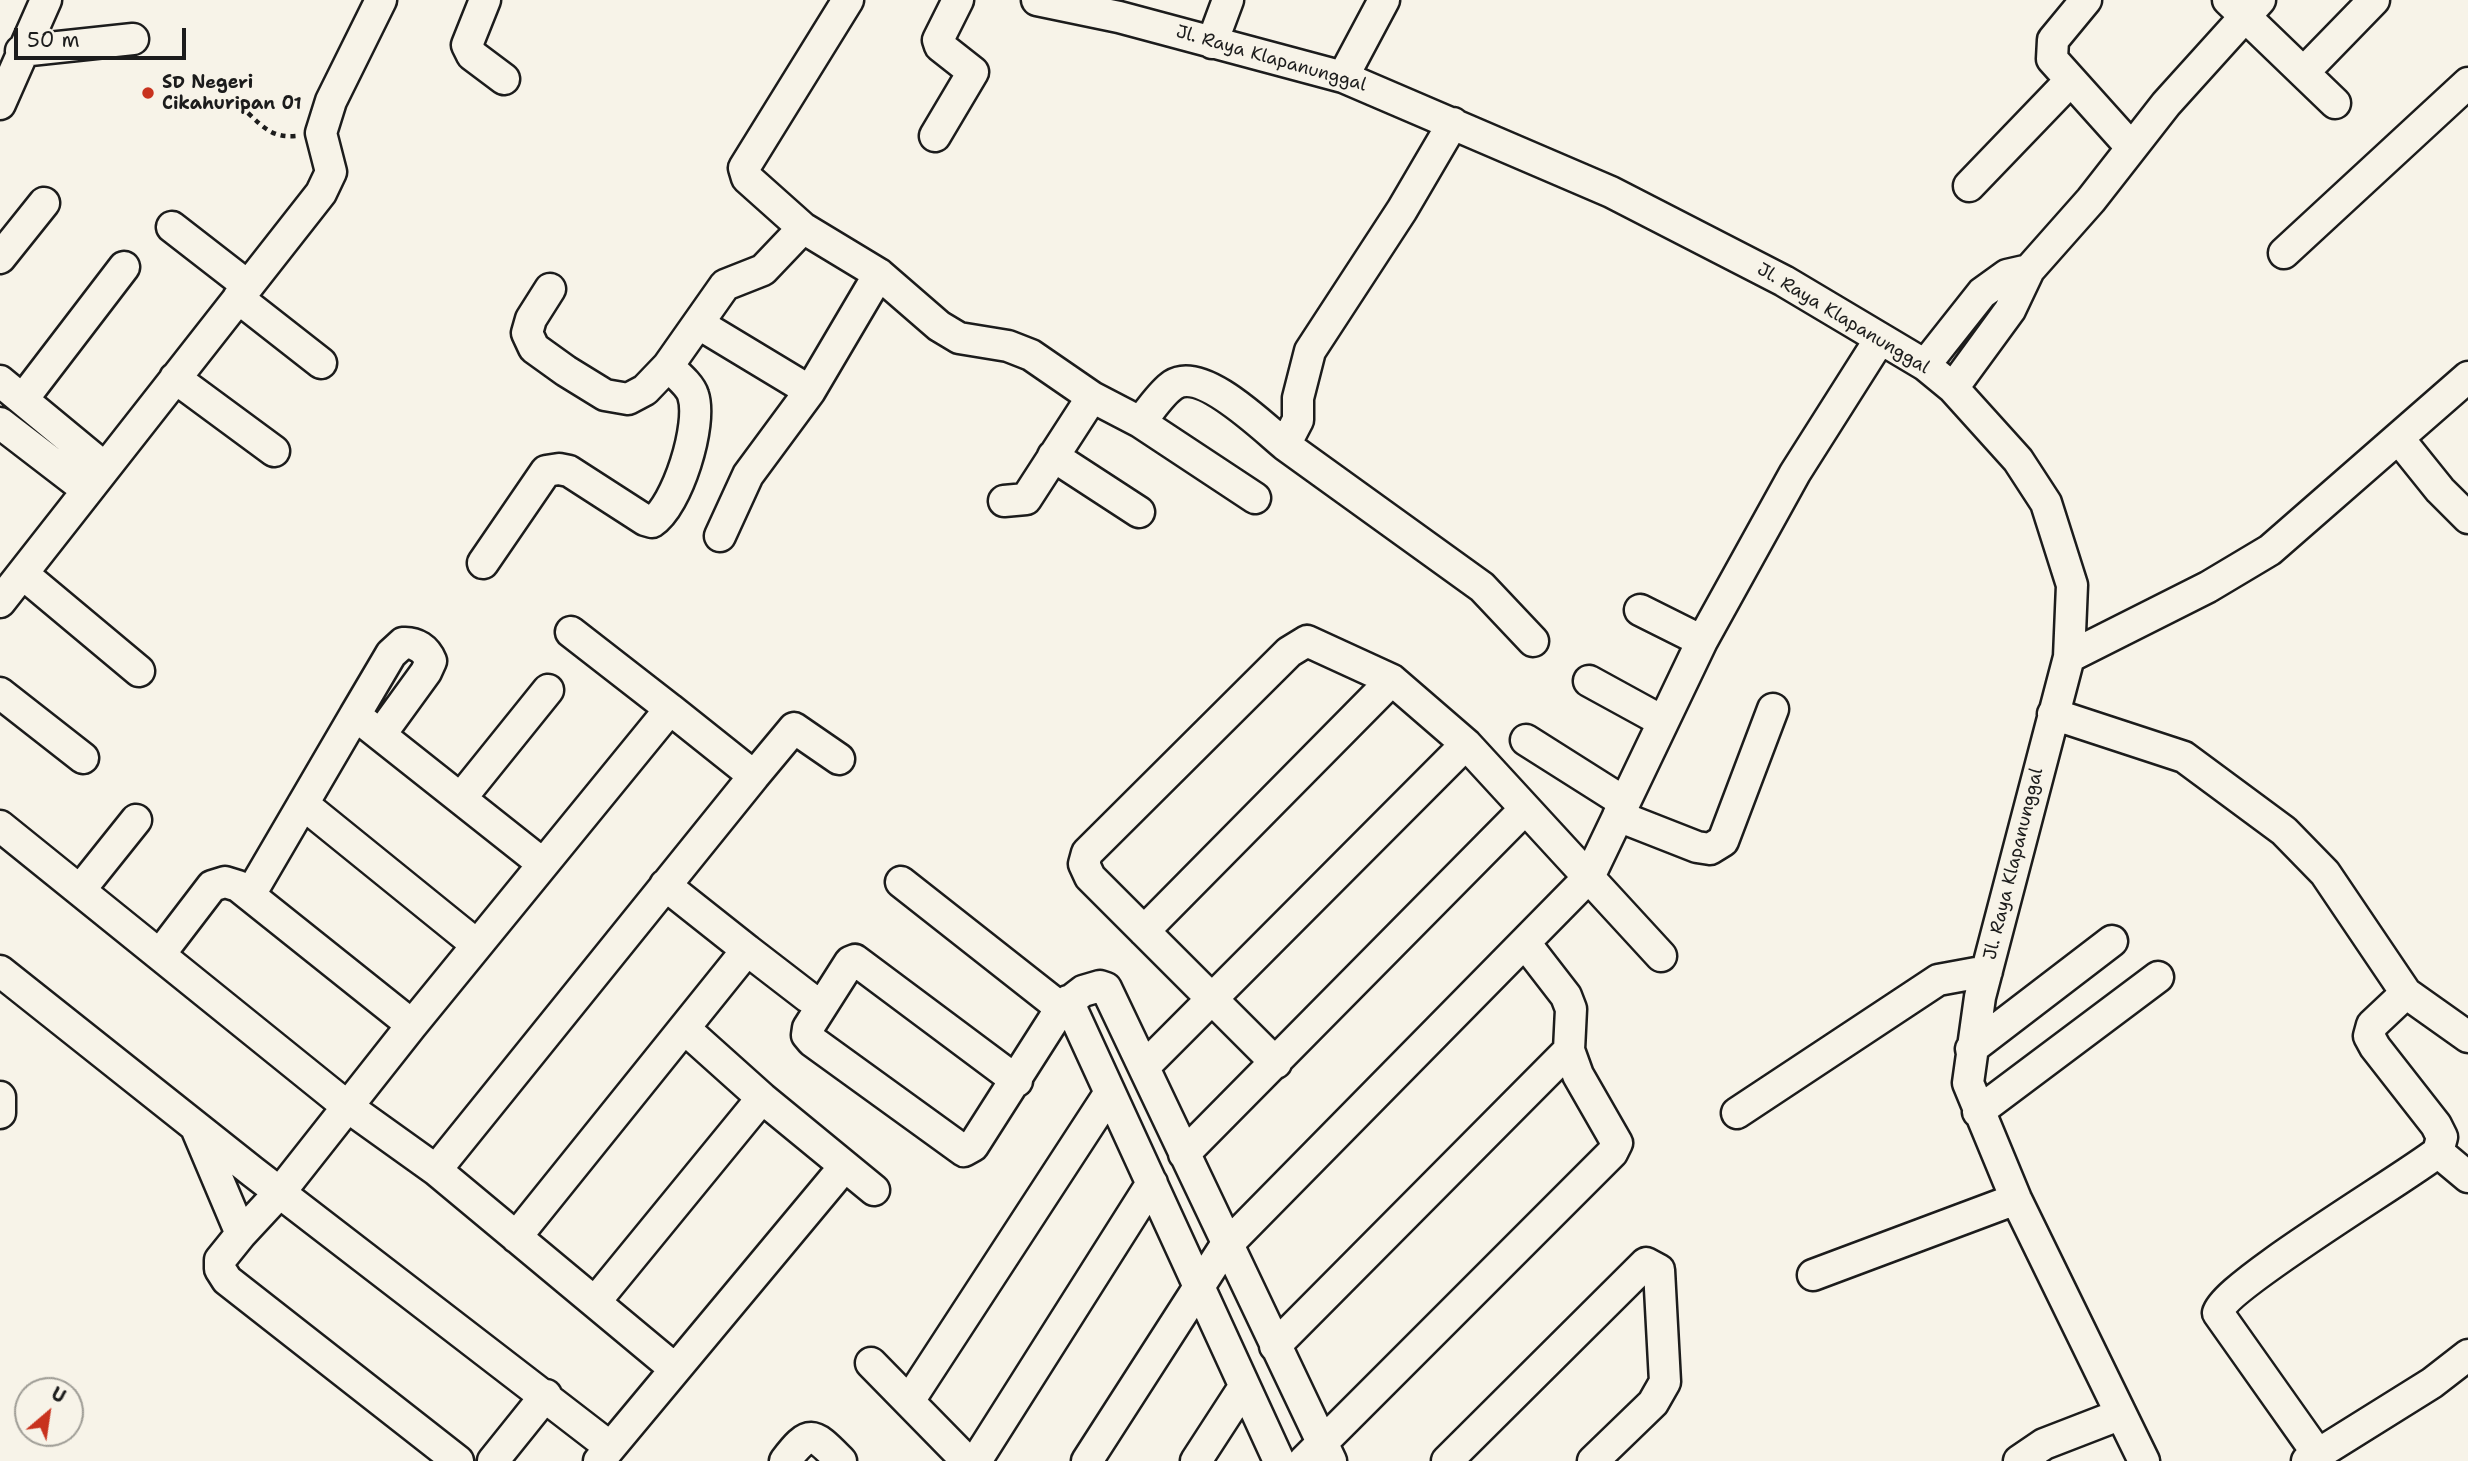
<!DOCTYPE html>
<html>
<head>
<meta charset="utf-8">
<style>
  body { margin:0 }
  #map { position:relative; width:2468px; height:1461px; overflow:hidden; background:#f7f3e8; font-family:"Shantell Sans",sans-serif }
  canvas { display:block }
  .north { position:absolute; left:14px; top:1377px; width:70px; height:70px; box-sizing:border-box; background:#f7f3e8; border:2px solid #9f9d96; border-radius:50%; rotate:29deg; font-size:19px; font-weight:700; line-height:28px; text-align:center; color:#1c1c1c }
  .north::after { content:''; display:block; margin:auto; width:24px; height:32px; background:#c8321e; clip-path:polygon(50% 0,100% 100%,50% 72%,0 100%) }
  .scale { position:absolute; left:14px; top:28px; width:172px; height:32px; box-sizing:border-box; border:4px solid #1c1c1c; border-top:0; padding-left:9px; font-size:21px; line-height:24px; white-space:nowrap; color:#1c1c1c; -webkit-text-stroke:5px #f7f3e8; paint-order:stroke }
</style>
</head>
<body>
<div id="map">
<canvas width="2468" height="1461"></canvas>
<div class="north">U</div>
<div class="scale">50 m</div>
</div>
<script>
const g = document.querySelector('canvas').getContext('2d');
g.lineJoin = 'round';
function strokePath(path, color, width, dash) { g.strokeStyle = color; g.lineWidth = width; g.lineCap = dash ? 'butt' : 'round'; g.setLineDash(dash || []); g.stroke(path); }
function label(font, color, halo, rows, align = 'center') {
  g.font = font + ' "Shantell Sans",sans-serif'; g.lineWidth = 5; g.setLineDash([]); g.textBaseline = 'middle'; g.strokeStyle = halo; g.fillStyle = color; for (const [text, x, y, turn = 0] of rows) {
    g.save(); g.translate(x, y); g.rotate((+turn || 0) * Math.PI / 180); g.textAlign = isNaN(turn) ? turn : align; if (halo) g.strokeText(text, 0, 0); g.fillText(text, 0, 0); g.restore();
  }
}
const path = new Path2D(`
  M248,113C264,128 273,138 296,136`);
const minor = new Path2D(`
  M485,0L467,45L472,55L504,79
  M1037,0L1119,17L1343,77L1611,192L1784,281L1925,365L1953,388L2018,460L2046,503L2072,585L2069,657L1980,997L1968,1083L2016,1199L2144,1461
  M2086,0L2053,40L2052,59L2131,147
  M2228,0L2335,103
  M1212,43L1228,0
  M21,51L133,39
  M2305,71L2374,0
  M1343,77L1384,0
  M0,104L46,0
  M935,136L973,72L940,46L938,40L958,0
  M1969,186L2070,81
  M172,227L248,286
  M803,228L747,178L744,168L848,0
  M2284,253L2468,83
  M0,258L44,203
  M550,289L531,319L527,333L534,348L566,371L605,395L628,399L645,390L668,366L725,285L763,270L803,228L879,274L939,326L959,338L1008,346L1031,355L1092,397L1140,422L1255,498
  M238,298L321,363
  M699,324L810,391
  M1925,365L1982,293L2007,275L2029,270
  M175,378L274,451
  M0,381L104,467
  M1953,388L2010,310L2029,270L2091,200L2166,104L2260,0
  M23,399L124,267
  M1140,422C1150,411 1161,393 1173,385C1202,366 1263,427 1285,445L1298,420V398L1310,351L1402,210L1453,123
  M0,423L86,489
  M2399,439L2440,490L2468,518
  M1285,445L1482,587L1533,641
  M1053,456L1139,512
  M1004,501L1026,499L1092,397
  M720,536L748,475L810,391L879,274
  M483,563L546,471L559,469L569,471L645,520L652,522C677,506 703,424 693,395C690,385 676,374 668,366
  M23,574L139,671
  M0,602L321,193L331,172L321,133L331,101L381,0
  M1640,610L1702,641
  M571,632L670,709
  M2069,657L2208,587L2270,550L2468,377
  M1589,681L1662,721
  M0,693L83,758
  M2053,714L2184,757L2284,831L2325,873L2406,993L2468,1037
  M355,715L391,654L403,643C416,642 426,649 431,661L426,672L381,734
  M1526,740L1624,802
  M754,776L794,728L839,759
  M461,798L548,690
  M303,804L477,945
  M1618,816L1697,847L1710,849L1723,841L1773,709
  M0,826L348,1107L436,1170L675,1369
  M901,882L1061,1008
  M80,890L136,820
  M251,893L355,715L543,864
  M1144,931L1392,680
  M747,950L808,997
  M160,954L212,886L225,882L238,886L412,1025L281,1191L241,1234L197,1130
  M0,971L253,1172L610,1447
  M1068,1001L1279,1461
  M412,1025L670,709L754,776L436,1170
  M685,1029L762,1098L874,1190
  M1971,1049L2112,941
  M1276,1063L1090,877L1084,864L1087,853L1289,652L1307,641L1392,680L1466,744L1661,956
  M1144,1067L1466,744
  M1017,1081L855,960L850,962L808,1028L807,1035L812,1041L964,1151L973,1146L1061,1008L1083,991L1100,986L1106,988L1331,1461
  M0,1097V1113
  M1978,1112L2158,977
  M1737,1113L1938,980L1987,971
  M2438,1152L2468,1177
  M1184,1154L1525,809
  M241,1234L220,1260V1269L227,1280L458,1461
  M516,1237L747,950L665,885
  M1813,1275L2016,1199
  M595,1302L762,1098
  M1275,1346L1569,1050
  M871,1363L967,1461
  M909,1401L1109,1094
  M2317,1453L2218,1313C2225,1285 2404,1179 2438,1152L2442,1137L2436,1125L2375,1047L2369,1036L2372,1025L2406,993
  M493,1461L546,1395
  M599,1461L844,1167
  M785,1461C810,1428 813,1433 841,1461
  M976,1461L1152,1183
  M1087,1461L1224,1248L1589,877L1702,641L1795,473L1880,339
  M1196,1461L1244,1387
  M1304,1461L1612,1153L1617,1143L1578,1075L1569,1050L1571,1009L1566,996L1525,943
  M1447,1461L1646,1263L1659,1270L1665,1382L1653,1403L1593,1461
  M2019,1461L2044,1444L2119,1415
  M2307,1461L2432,1383L2468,1355`);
const markers = [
  [148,93,7,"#c8321e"]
];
const streetNames = [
  ["Jl. Raya Klapanunggal",1271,59,16],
  ["Jl. Raya Klapanunggal",1843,319,31],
  ["Jl. Raya Klapanunggal",2014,864,-76]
];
const poiNames = [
  ["SD Negeri",162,83],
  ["Cikahuripan 01",162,104]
];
strokePath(minor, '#1c1c1c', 35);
strokePath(path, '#1c1c1c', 4.5, [5, 5]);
strokePath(minor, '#f7f3e8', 30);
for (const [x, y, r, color] of markers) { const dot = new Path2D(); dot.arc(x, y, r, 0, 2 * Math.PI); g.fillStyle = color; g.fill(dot); strokePath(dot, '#f7f3e8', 2.5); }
label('18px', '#1c1c1c', '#f7f3e8', streetNames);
label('bold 18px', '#1c1c1c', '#f7f3e8', poiNames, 'left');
</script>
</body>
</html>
